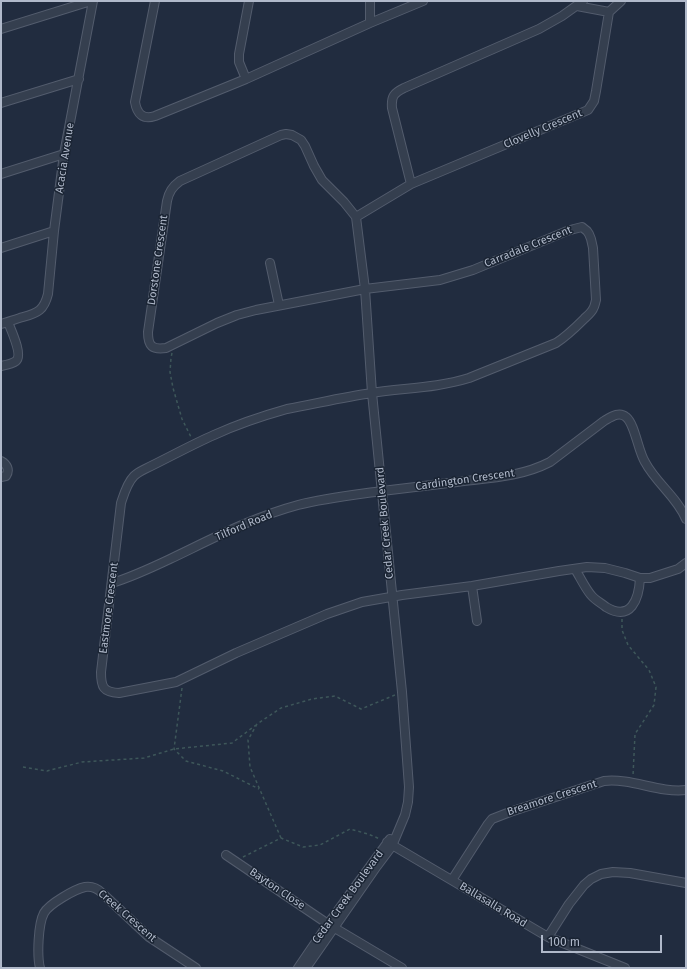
<!DOCTYPE html>
<html>
<head>
<meta charset="utf-8">
<style>
  body { margin:0 }
  #map { position:relative; width:687px; height:969px; overflow:hidden; background:#212c3f; font-family:"Fira Sans",sans-serif }
  canvas { display:block }
  .frame { position:absolute; inset:0; border:2px solid #b0b9ca; pointer-events:none }
  .scale { position:absolute; left:541px; top:935px; width:121px; height:18px; box-sizing:border-box; border:2px solid #b0b9ca; border-top:0; padding-left:5px; font-size:12px; line-height:14px; white-space:nowrap; color:#b0b9ca; -webkit-text-stroke:3px #1a2433; paint-order:stroke }
</style>
</head>
<body>
<div id="map">
<canvas width="687" height="969"></canvas>
<div class="frame"></div>
<div class="scale">100 m</div>
</div>
<script>
const g = document.querySelector('canvas').getContext('2d');
g.lineJoin = 'round';
function strokePath(path, color, width, dash) { g.strokeStyle = color; g.lineWidth = width; g.lineCap = dash ? 'butt' : 'round'; g.setLineDash(dash || []); g.stroke(path); }
function label(font, color, halo, rows, align = 'center') {
  g.font = font + ' "Fira Sans",sans-serif'; g.lineWidth = 3; g.setLineDash([]); g.textBaseline = 'middle'; g.strokeStyle = halo; g.fillStyle = color; for (const [text, x, y, turn = 0] of rows) {
    g.save(); g.translate(x, y); g.rotate((+turn || 0) * Math.PI / 180); g.textAlign = isNaN(turn) ? turn : align; if (halo) g.strokeText(text, 0, 0); g.fillText(text, 0, 0); g.restore();
  }
}
const path = new Path2D(`
  M172,353L171,358L170,372L173,388L182,419L191,437
  M622,619V630L628,645L649,670L656,687L654,705L635,734L633,776
  M182,688L174,749L186,761L223,771L259,789
  M23,767L47,771L82,762L144,758L174,749L232,743L256,725
  M281,838L250,767L248,740L257,724L281,708L312,699L335,696L361,709L395,695
  M243,857L281,838L303,847L320,845L350,829L368,834L380,839`);
const street = new Path2D(`
  M155,1L135,102C137,114 143,120 155,116L246,79L370,23L423,1
  M370,1V23
  M577,6L609,12
  M1,29L91,1
  M246,79L239,62V54L249,1
  M1,103L79,79
  M1,174L64,154
  M411,184L392,108C391,96 394,93 404,88L539,29L562,16L583,1
  M356,217L411,184L588,110L594,101L596,91L609,12L621,1
  M1,248L54,231
  M270,263L279,305
  M1,324C8,322 16,319 23,317C38,313 44,310 48,294L54,231L64,154L93,1
  M1,366C6,365 12,364 16,361C23,355 11,330 8,322
  M1,461C7,464 10,470 6,476L1,477
  M575,569C580,577 585,588 591,595C595,600 601,603 606,607C631,622 639,599 640,578
  M112,583C132,577 151,568 170,559C212,539 253,517 298,505C326,498 354,495 382,491C407,488 432,485 457,482C489,478 521,477 550,462L604,421C611,417 619,411 626,417C635,424 638,451 645,462C656,483 677,497 686,519
  M472,586L477,621
  M387,842L548,937L625,968
  M226,855L328,924L402,968
  M452,880L488,824L492,819L510,812L604,781C632,778 658,793 686,790
  M548,937L569,904L584,885L591,879L601,874L613,872L630,873L686,883
  M40,968C37,956 38,924 44,913C49,904 75,889 85,887C92,886 98,889 102,893L149,937L196,968
  M298,968L328,924L390,839
  M306,968L377,866L392,846L405,815L408,802L409,787L402,692L372,393L365,289L356,217L344,202L322,180L314,166L305,146L301,140L292,135L286,134L281,135L180,181C172,187 169,192 167,201L148,332C148,346 152,350 166,348L217,323L237,315L256,310L365,289L440,280L473,270L567,231L574,229L582,227L587,231L589,234L591,239L593,248L596,300C595,303 595,306 593,309C591,313 587,316 584,319C575,328 567,336 556,343L469,378C437,388 404,388 372,393C343,397 315,404 287,409C262,416 238,424 214,435C191,445 168,458 145,469C141,471 137,473 134,476C127,483 124,494 121,503L101,672C101,687 103,692 119,693L176,682L236,653L327,614L362,602L402,595L472,586L559,571L587,567L605,568L625,573L640,578H650L678,569L686,563`);
const streetNames = [
  ["Clovelly Crescent",543,129,-23],
  ["Acacia Avenue",65,158,-81],
  ["Carradale Crescent",528,247,-22],
  ["Dorstone Crescent",158,260,-82],
  ["Cardington Crescent",465,480,-8],
  ["Cedar Creek Boulevard",385,523,-95],
  ["Tilford Road",244,526,-23],
  ["Eastmore Crescent",109,608,-83],
  ["Breamore Crescent",552,798,-18],
  ["Bayton Close",277,889,34],
  ["Cedar Creek Boulevard",348,897,-54],
  ["Ballasalla Road",493,905,31],
  ["Creek Crescent",127,916,41]
];
strokePath(street, '#535c6d', 10);
strokePath(path, '#3e575a', 1.5, [3, 3]);
strokePath(street, '#353f4f', 8);
label('11px', '#b0b9ca', '#1a2433', streetNames);
</script>
</body>
</html>
